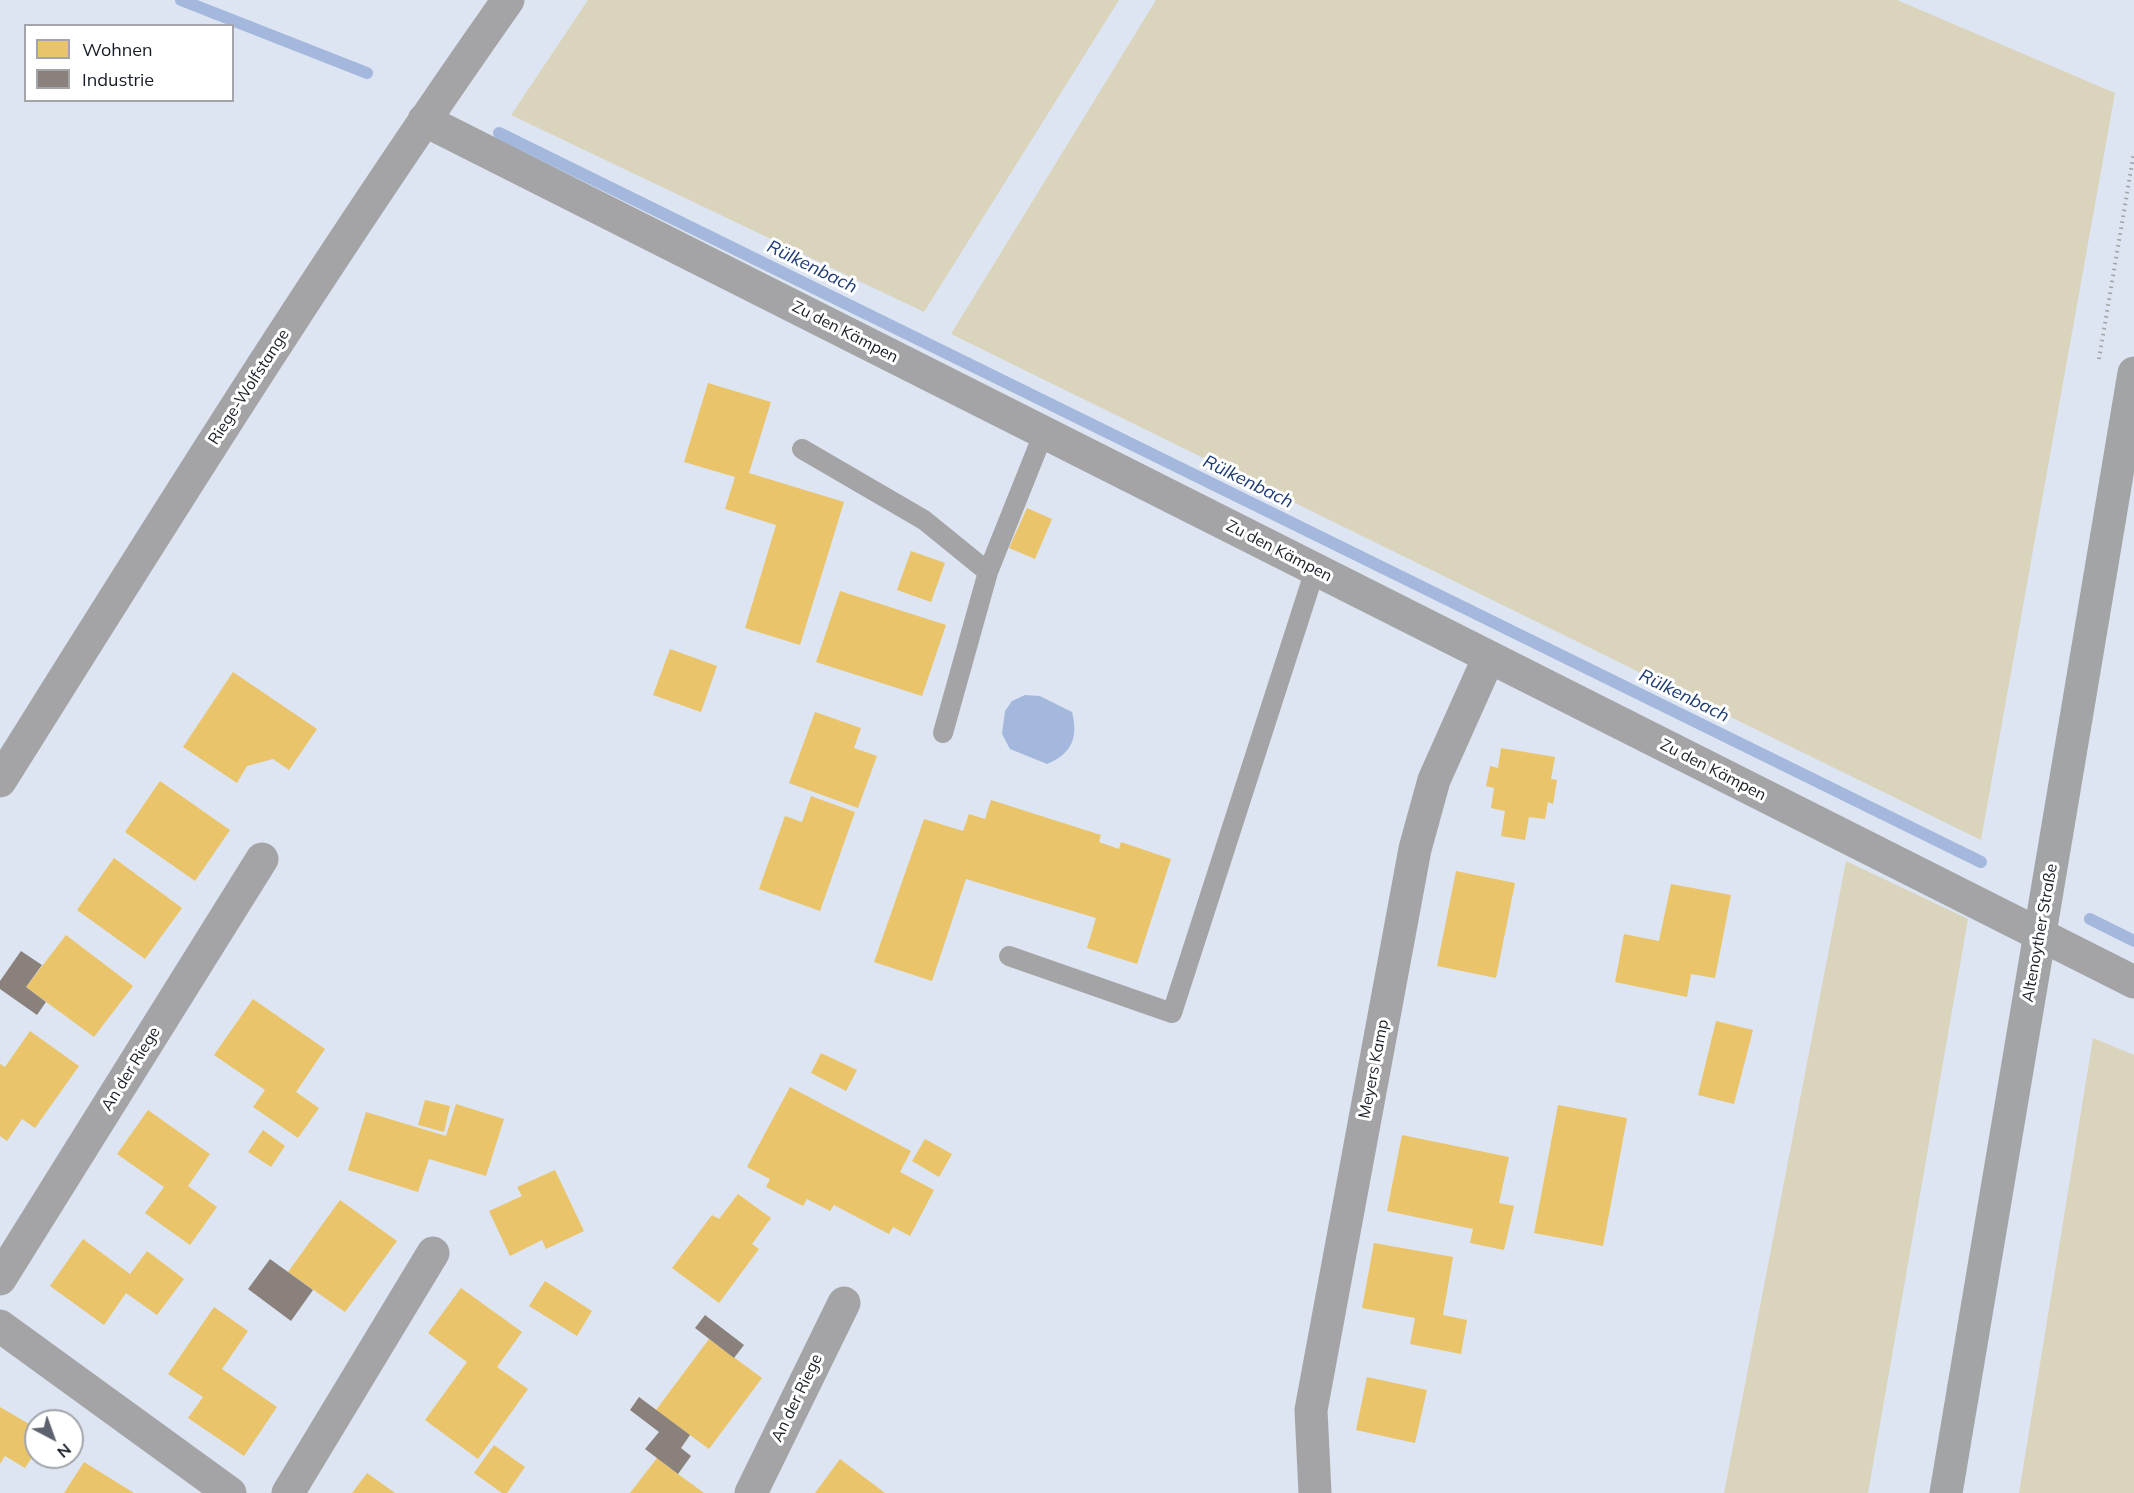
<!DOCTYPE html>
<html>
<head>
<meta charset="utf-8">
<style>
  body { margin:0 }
  #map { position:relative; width:2134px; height:1493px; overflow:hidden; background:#dde5f2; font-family:Mulish,sans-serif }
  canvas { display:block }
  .legend { position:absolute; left:24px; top:24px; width:210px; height:78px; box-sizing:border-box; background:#fff; border:2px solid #a2a5a9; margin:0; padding:8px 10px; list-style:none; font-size:18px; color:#171d27 }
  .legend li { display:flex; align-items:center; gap:12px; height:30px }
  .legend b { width:30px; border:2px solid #a2a5a9 }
  .north { position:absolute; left:24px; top:1409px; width:60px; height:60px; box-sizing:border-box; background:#fff; border:2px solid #a2a5a9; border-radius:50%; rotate:139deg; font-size:16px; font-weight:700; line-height:24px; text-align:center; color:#171d27 }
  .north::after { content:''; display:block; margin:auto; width:21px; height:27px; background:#5c636e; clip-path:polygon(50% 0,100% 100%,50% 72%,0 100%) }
</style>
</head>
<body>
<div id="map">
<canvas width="2134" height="1493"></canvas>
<ul class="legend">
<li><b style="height:16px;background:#e9c46a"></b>Wohnen</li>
<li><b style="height:16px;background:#8a817c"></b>Industrie</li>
</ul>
<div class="north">N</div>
</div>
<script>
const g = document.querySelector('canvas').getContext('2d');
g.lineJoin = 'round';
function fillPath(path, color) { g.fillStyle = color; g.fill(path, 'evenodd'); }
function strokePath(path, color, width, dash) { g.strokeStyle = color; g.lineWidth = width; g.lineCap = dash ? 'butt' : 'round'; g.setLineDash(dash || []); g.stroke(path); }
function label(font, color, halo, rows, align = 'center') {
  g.font = font + ' Mulish,sans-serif'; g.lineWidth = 6; g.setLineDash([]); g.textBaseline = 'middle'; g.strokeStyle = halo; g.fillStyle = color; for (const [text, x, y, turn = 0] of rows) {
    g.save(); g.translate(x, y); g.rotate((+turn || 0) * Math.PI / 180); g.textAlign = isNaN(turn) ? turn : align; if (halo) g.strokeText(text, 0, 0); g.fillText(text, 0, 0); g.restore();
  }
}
const green = new Path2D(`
  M588,0H1119L924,312L511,115Z
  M1156,0H1897L2115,93L1981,840L951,334Z
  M1846,861L1968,919L1868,1493H1724Z
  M2093,1038L2134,1055V1493H2019Z`);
const water = new Path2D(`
  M1025,695L1040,696L1072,712C1078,737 1073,753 1047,764L1010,749L1002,734L1005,711L1012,701Z`);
const homes = new Path2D(`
  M708,383L771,402L749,473L844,502L800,645L745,628L776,525L725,509L735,477L684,462Z
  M1027,508L1052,519L1035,559L1009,548Z
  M911,551L945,563L931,602L897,590Z
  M840,591L946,625L922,696L816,662Z
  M670,649L717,666L701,712L653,695Z
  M233,672L317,729L289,770L273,759L247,766L237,783L183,747Z
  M815,712L861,728L854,748L877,756L858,808L789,783Z
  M1501,748L1555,757L1551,779L1557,780L1553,804L1548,802L1545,819L1529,817L1525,840L1501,836L1505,811L1491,808L1494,788L1486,786L1490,766L1498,768Z
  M160,781L230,830L195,881L125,832Z
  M811,796L855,812L820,911L759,889L785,816L802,822Z
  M991,800L1101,835L1099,842L1119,849L1121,842L1171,859L1137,964L1087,948L1096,918L966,879L932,981L874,962L924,819L963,831L969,814L985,819Z
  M114,858L182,908L145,959L77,910Z
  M1456,871L1515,883L1496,978L1437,966Z
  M1671,884L1731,895L1715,978L1691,974L1687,997L1615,982L1624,934L1659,941Z
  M66,935L133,986L94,1037L26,987Z
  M253,999L325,1049L296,1092L319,1108L298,1138L253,1107L265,1090L214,1055Z
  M1716,1021L1753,1030L1734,1104L1698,1095Z
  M30,1031L79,1066L35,1128L22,1119L7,1141L0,1136V1064L5,1067Z
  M821,1053L857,1070L846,1091L811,1073Z
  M790,1087L911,1151L900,1172L934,1190L910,1236L893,1227L889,1234L834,1205L830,1211L807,1199L803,1206L766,1187L770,1179L747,1167Z
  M425,1100L450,1106L444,1132L418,1125Z
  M456,1104L504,1119L486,1176L429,1159L418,1192L348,1170L366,1112L446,1136Z
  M1558,1105L1627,1118L1603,1246L1534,1233Z
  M148,1110L210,1154L188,1186L217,1207L190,1245L145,1213L164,1187L117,1154Z
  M263,1130L285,1146L271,1167L248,1152Z
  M1402,1135L1509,1157L1499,1203L1514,1206L1504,1250L1470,1243L1473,1229L1387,1211Z
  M925,1139L952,1154L939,1177L912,1161Z
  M555,1170L584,1231L546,1249L542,1240L510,1256L489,1211L522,1196L517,1187Z
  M738,1194L771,1218L752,1244L759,1249L719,1303L672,1268L712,1215L719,1219Z
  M340,1200L397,1241L345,1312L288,1272Z
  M83,1239L130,1274L147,1251L184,1279L157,1315L126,1293L104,1325L50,1286Z
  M1374,1243L1453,1257L1443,1315L1467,1320L1461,1354L1410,1344L1415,1318L1362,1308Z
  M545,1281L592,1311L577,1336L529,1306Z
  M461,1288L522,1332L497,1367L528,1389L478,1459L425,1420L467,1362L428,1333Z
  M214,1307L248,1331L222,1369L277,1407L244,1456L188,1418L203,1397L168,1374Z
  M709,1339L762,1378L709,1449L656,1410Z
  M1367,1377L1427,1390L1415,1443L1356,1430Z
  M0,1407L36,1428V1451L25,1468L5,1456L0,1464Z
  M494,1445L525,1467L507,1493H502L474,1473Z
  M657,1458L678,1474L704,1493H630Z
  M840,1459L885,1493H815Z
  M84,1462L134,1493H64Z
  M367,1473L395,1493H352Z`);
const industry = new Path2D(`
  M21,951L42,965L26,987L46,1002L37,1015L0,989V981Z
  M270,1259L313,1290L291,1321L248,1289Z
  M705,1315L744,1345L734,1358L695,1328Z
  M639,1397L690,1435L681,1448L691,1456L678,1474L645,1449L659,1432L630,1410Z`);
const stream = new Path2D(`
  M181,0L367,73
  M499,133L1981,862
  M2090,919L2134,941`);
const path = new Path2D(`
  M2099,359L2134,152`);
const lane = new Path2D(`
  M802,449L924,520L988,572
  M943,733L988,572L1044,432
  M1009,956L1172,1013L1315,570`);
const street = new Path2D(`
  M424,120L2134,982
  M0,781C165,518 329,254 508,0
  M0,1279L262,859
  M0,1326L230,1493
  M288,1493L433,1253
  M751,1493L844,1303
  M1315,1493L1311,1410L1415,849L1434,780L1489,657`);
const secondary = new Path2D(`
  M1946,1493L2134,373`);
const streetNames = [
  ["Zu den Kämpen",845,332,27],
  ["Riege-Wolfstange",249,387,-57],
  ["Zu den Kämpen",1279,551,27],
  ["Zu den Kämpen",1713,770,27],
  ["Altenoyther Straße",2040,933,-80],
  ["An der Riege",131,1069,-58],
  ["Meyers Kamp",1374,1069,-79],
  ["An der Riege",797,1398,-64]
];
const waterNames = [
  ["Rülkenbach",812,267,26],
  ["Rülkenbach",1248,482,26],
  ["Rülkenbach",1684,696,26]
];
fillPath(green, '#dad4bc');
fillPath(water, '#a4b8de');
fillPath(homes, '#e9c46a');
fillPath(industry, '#8a817c');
strokePath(stream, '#a4b8de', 12);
strokePath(path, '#a1a3a5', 4, [1.5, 4.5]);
strokePath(lane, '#a4a4a6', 20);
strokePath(street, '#a4a4a6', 33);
strokePath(secondary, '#a2a4a6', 33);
label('16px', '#171d27', '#fff', streetNames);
label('italic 18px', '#1f3c76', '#fff', waterNames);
</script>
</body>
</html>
